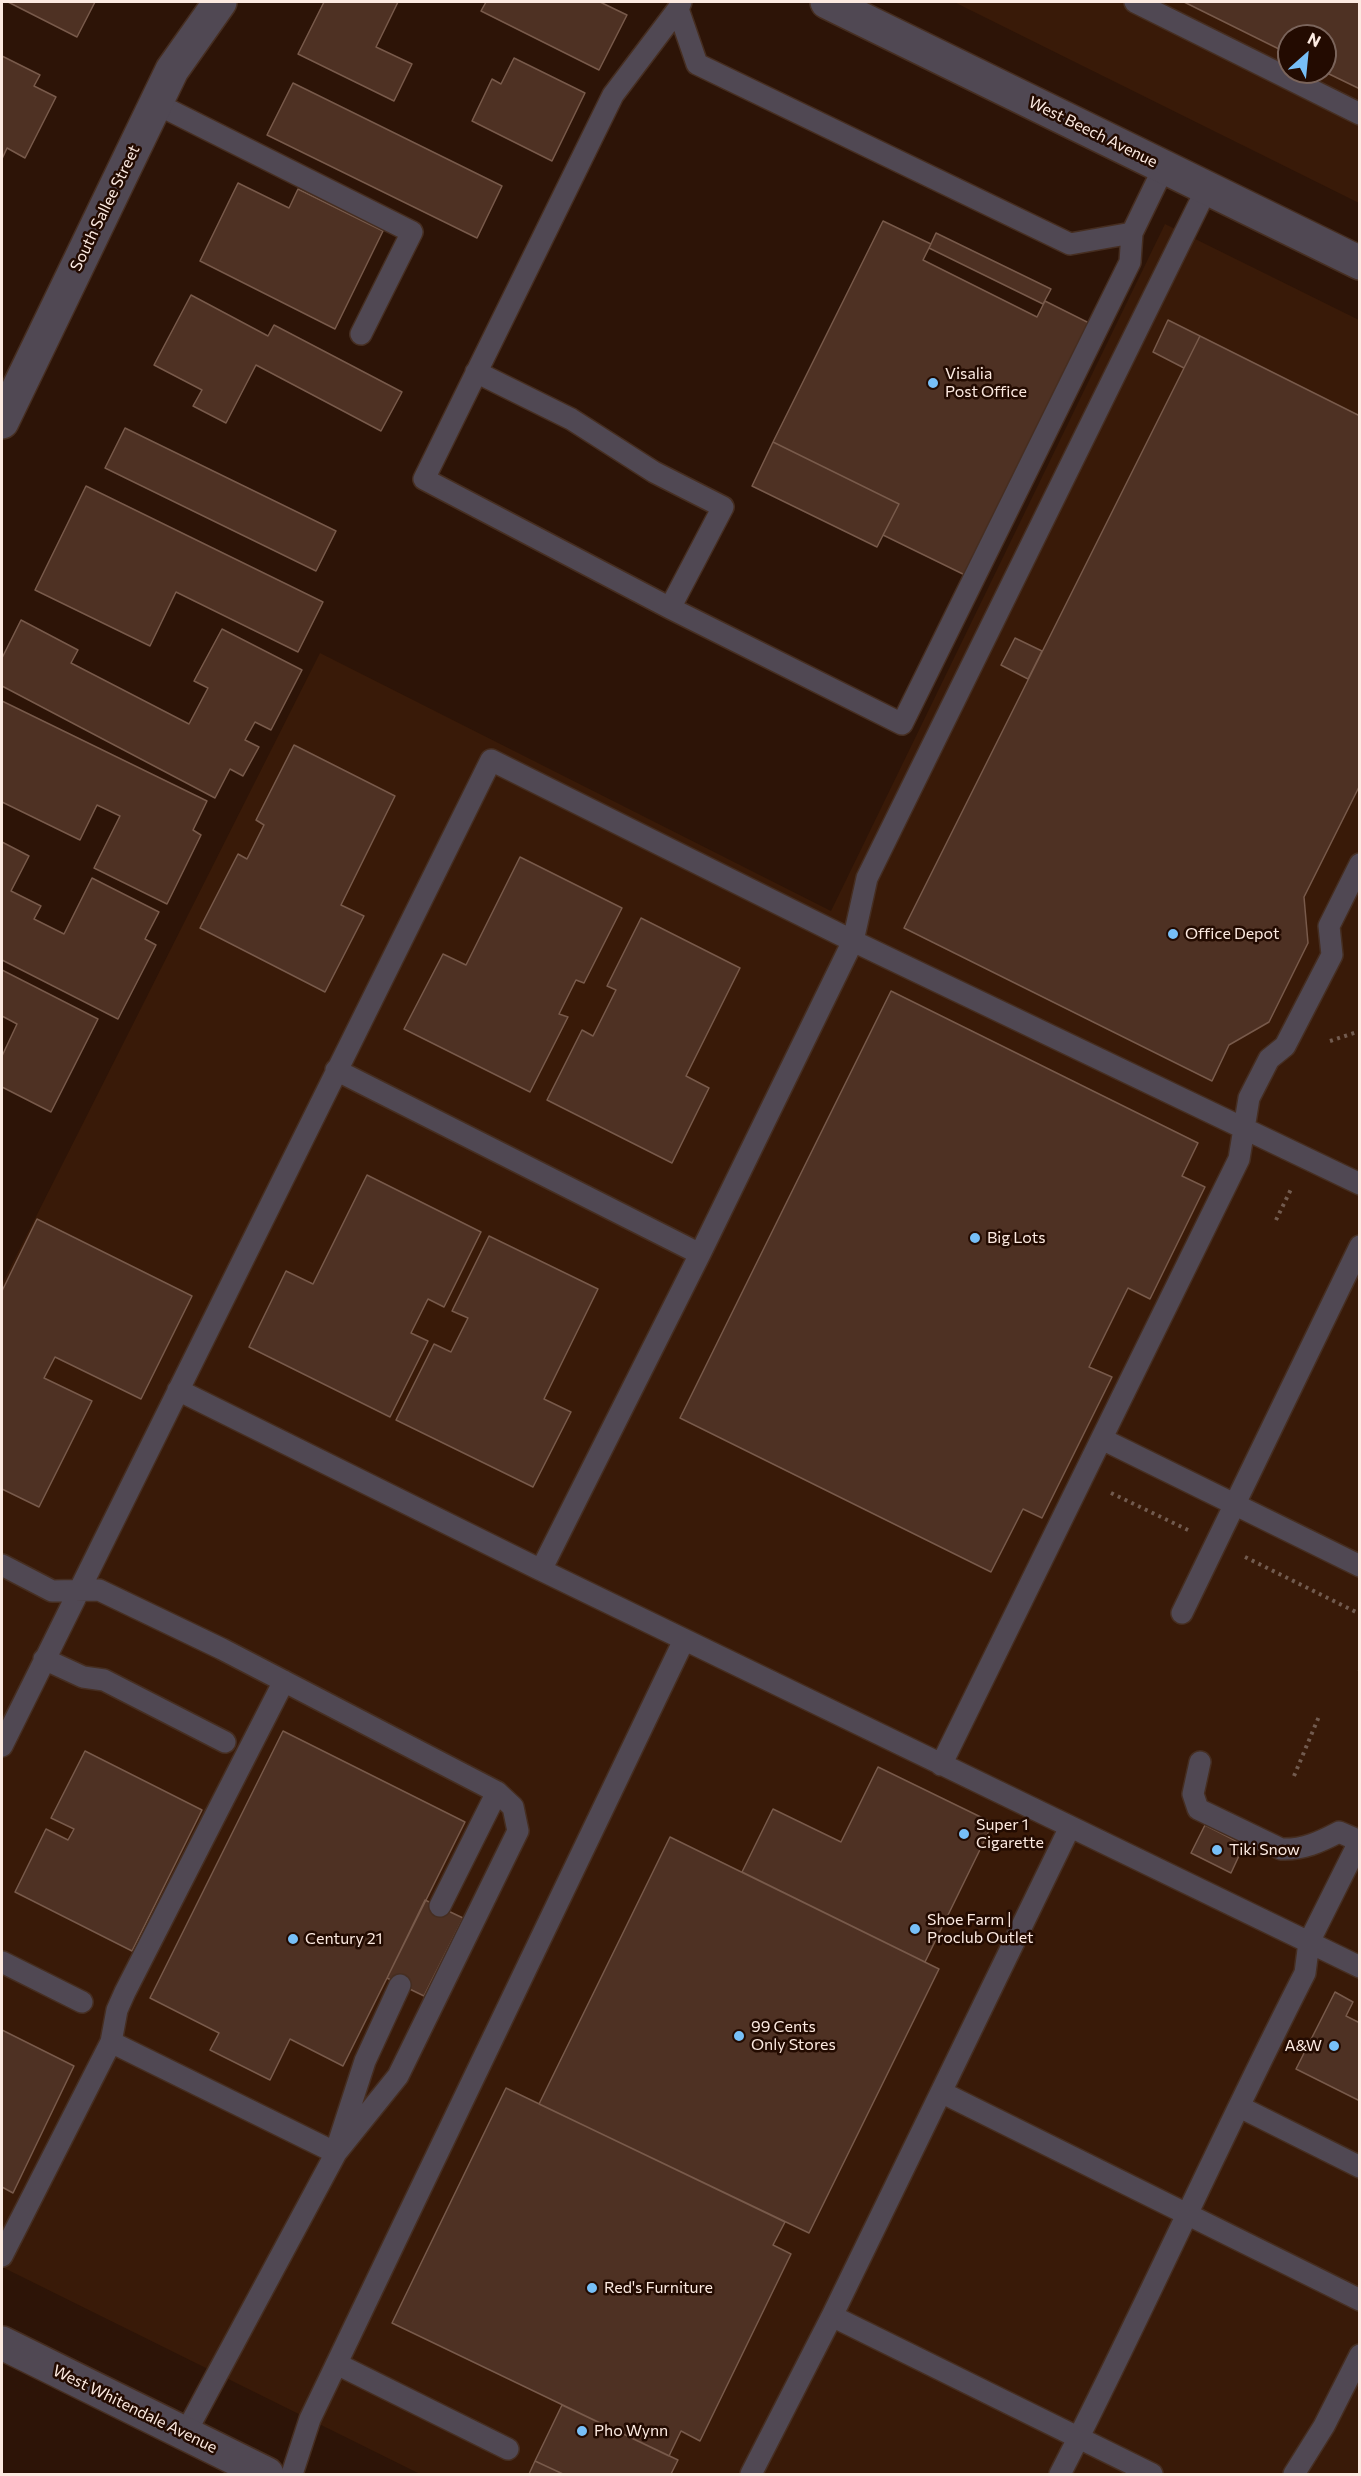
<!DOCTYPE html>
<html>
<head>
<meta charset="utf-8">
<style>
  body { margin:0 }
  #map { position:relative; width:1361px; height:2476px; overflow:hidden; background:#2d1407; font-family:Commissioner,sans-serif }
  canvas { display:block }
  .frame { position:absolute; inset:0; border:3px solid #fceae1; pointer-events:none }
  .north { position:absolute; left:1277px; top:24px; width:60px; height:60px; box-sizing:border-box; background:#230b01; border:2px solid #7a645b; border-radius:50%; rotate:27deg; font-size:16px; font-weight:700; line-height:24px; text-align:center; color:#fceae1 }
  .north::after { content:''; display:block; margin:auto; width:21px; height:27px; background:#77bff7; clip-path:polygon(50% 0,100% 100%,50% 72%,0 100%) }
</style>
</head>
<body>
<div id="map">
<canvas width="1361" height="2476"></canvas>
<div class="frame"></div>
<div class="north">N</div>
</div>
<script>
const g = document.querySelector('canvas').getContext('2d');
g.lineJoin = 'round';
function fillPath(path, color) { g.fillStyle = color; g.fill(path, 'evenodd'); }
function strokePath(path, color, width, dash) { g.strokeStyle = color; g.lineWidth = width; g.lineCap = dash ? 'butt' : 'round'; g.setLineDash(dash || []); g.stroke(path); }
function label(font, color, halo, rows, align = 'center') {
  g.font = font + ' Commissioner,sans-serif'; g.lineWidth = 5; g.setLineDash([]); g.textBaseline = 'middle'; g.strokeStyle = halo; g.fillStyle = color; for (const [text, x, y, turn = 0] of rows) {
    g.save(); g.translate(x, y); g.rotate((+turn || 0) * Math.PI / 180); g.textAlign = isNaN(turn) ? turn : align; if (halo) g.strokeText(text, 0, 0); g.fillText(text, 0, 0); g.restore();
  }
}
const built = new Path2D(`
  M954,2H1359V203ZM1289,36H1325V72H1289Z
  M1165,224L1359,320V2474H420L2,2267V1284L320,653L831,911Z`);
const building = new Path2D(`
  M8,2H95L77,37Z
  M324,2H398L376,47L412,64L394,101L298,54Z
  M486,2H600L627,15L599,70L481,11Z
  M1184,2H1360V89L1325,72V36H1289V54Z
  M2,56L40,75L34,86L56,97L25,158L7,148L2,159Z
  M514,58L585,93L552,161L472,121L492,79L501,84Z
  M293,83L502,186L477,238L267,135Z
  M238,183L289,208L298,189L383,231L335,329L200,261Z
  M883,221L931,244L923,260L1037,317L1045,301L1093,325L969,577L883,535L899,504L773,442Z
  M936,233L1051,289L1043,304L929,248Z
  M191,295L268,336L274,325L402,392L381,431L256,365L226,423L193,406L202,390L154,365Z
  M1168,320L1200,336L1184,368L1153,352Z
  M1200,336L1360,416V785L1304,897L1308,943L1269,1022L1229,1045L1212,1081L904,928Z
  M125,428L336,531L316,571L105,468Z
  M773,442L899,504L877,547L752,486Z
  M86,486L323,602L298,652L176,592L150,646L35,590Z
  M21,620L78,650L71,663L189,724L208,688L194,681L222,629L302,670L271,730L255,722L245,740L259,747L243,776L230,769L215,798L2,686V658Z
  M1015,638L1042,651L1028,679L1001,665Z
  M2,701L207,801L193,830L201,835L167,904L94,868L120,816L97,805L80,840L2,802Z
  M294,745L395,796L341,905L364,916L325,992L200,928L238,854L247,859L264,825L256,820Z
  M2,842L29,856L11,891L41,906L34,919L64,934L92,878L159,912L145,939L156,945L118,1019L2,960Z
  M520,857L622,908L584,983L576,980L559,1014L568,1017L530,1092L404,1029L443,954L466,965Z
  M641,918L740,968L686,1076L709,1088L672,1163L547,1100L582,1030L593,1036L616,990L607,986Z
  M2,970L98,1019L51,1112L2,1087V1056L17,1024L2,1016Z
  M891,991L1198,1143L1182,1176L1205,1187L1150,1299L1128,1288L1089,1367L1112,1377L1042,1518L1023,1509L991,1572L680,1418Z
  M367,1175L481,1232L444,1307L428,1299L411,1333L428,1341L390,1417L249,1347L286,1271L313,1284Z
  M37,1219L192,1296L141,1399L55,1357L44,1378L92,1401L39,1507L2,1489V1291Z
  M489,1236L598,1289L544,1399L571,1412L533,1487L396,1420L434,1344L451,1352L468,1318L452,1311Z
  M283,1731L465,1822L343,2066L290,2039L270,2080L210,2050L219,2033L150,1998Z
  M85,1751L202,1810L132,1951L15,1892L46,1829L68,1840L74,1829L51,1818Z
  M878,1767L993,1823L925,1962L742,1872L773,1809L841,1842Z
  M1205,1825L1244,1845L1231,1873L1191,1853Z
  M670,1837L939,1969L809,2233L539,2104Z
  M425,1900L463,1918L424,1996L387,1978Z
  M1335,1992L1353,2002L1346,2016L1360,2023V2101L1296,2069Z
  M2,2030L74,2066L13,2193L2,2187Z
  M506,2088L785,2222L773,2245L791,2254L700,2441L681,2431L669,2456L392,2323Z
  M562,2405L678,2460L671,2474H563L535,2461Z
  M535,2461L563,2474H529Z`);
const path = new Path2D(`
  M1330,1041L1360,1031
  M1276,1220L1292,1187
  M1111,1493L1188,1530
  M1245,1557L1360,1614
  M1359,1672L1360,1671
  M1294,1776L1320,1714`);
const service = new Path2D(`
  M681,2L678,9L697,64L1070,244L1132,233L1164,167
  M1135,2L1360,114
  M678,9L613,95L424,479L670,608L902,724L1130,262L1132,233
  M155,103L412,232L361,334
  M1207,188L867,878L853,941L1360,1184
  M476,372L571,419L654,472L723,507L670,608
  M336,1070L700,1254
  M178,1390L541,1570
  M1102,1439L1360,1566
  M2,1565L52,1591L99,1590L222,1649L497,1792L513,1807L518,1831L398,2076L336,2153L185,2434
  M1182,1613L1360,1246
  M44,1659L83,1677L104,1680L225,1742
  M2,1746L491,760L853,941L700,1254L541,1570L1360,1967
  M1200,1762L1193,1794L1198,1809L1281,1849C1303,1850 1320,1842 1339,1832L1360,1841
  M941,1765L1239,1159L1249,1098L1269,1059L1285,1046L1332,955L1329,926L1360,864
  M440,1906L497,1792
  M2,1962L82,2002
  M111,2042L336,2153
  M941,2092L1360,2300
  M1240,2107L1360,2167
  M339,2141L365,2061L400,1985
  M2,2256L111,2042L117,2010L125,1992L284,1681
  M832,2316L1152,2474
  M337,2364L508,2449
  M292,2474L310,2419L684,1640
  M751,2474L832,2316L1070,1827
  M1060,2474C1145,2309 1220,2139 1305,1973L1309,1942L1359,1842
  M1294,2474L1324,2426L1360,2355`);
const minor = new Path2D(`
  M827,2L1360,263
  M2,422L172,70L220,2`);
const tertiary = new Path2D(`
  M2,2343L267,2474`);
const markers = [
  [933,383,6,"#77bff7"],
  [1173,934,6,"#77bff7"],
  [975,1238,6,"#77bff7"],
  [964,1834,6,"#77bff7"],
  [1217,1850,6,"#77bff7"],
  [915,1929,6,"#77bff7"],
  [293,1939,6,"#77bff7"],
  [739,2036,6,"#77bff7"],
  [1334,2046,6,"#77bff7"],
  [592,2288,6,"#77bff7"],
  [582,2431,6,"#77bff7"]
];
const streetNames = [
  ["West Beech Avenue",1093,132,26],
  ["South Sallee Street",105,208,-64],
  ["West Whitendale Avenue",135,2409,26]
];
const poiNames = [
  ["Visalia",945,374],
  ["Post Office",945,392],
  ["Office Depot",1185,934],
  ["Big Lots",987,1238],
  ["Super 1",976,1825],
  ["Cigarette",976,1843],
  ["Tiki Snow",1229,1850],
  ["Shoe Farm |",927,1920],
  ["Proclub Outlet",927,1938],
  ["Century 21",305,1939],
  ["99 Cents",751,2027],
  ["Only Stores",751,2045],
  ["A&W",1322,2046,"right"],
  ["Red's Furniture",604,2288],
  ["Pho Wynn",594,2431]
];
fillPath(built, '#391a08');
fillPath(building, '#4e3123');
strokePath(building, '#785a4b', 1.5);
strokePath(service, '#462e21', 24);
strokePath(minor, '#462e21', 36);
strokePath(tertiary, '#462e21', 36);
strokePath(path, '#725b4f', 4, [3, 4.5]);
strokePath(service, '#504853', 21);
strokePath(minor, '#504853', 33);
strokePath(tertiary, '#504853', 33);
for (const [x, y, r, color] of markers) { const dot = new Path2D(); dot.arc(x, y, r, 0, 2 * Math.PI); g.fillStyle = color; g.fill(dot); strokePath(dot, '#230b01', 2); }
label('16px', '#fceae1', '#230b01', streetNames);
label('16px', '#fceae1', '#230b01', poiNames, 'left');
</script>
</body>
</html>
